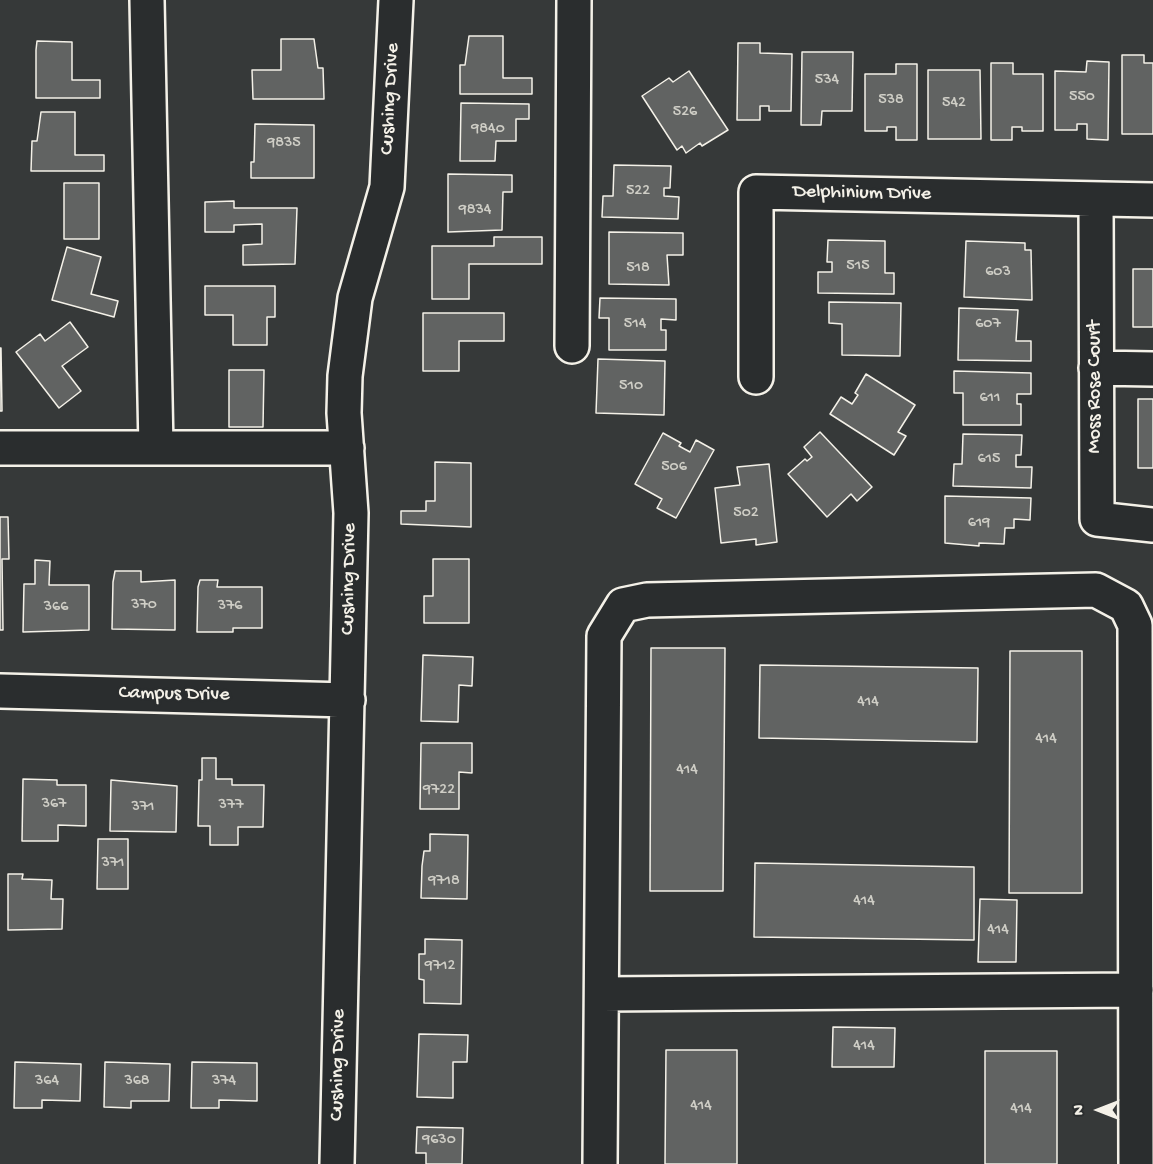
<!DOCTYPE html>
<html>
<head>
<meta charset="utf-8">
<style>
  body { margin:0 }
  #map { position:relative; width:1153px; height:1164px; overflow:hidden; background:#363939; font-family:"Gochi Hand",sans-serif }
  canvas { display:block }
  .north { position:absolute; left:1069px; top:1080px; width:60px; height:60px; -webkit-text-stroke:4px #2a2d2e; paint-order:stroke; rotate:270deg; font-size:16px; font-weight:700; line-height:24px; text-align:center; color:#f4f1e8 }
  .north::after { content:''; display:block; margin:auto; width:21px; height:27px; background:#f4f1e8; clip-path:polygon(50% 0,100% 100%,50% 72%,0 100%) }
</style>
</head>
<body>
<div id="map">
<canvas width="1153" height="1164"></canvas>
<div class="north">N</div>
</div>
<script>
const g = document.querySelector('canvas').getContext('2d');
g.lineJoin = 'round';
function fillPath(path, color) { g.fillStyle = color; g.fill(path, 'evenodd'); }
function strokePath(path, color, width, dash) { g.strokeStyle = color; g.lineWidth = width; g.lineCap = dash ? 'butt' : 'round'; g.setLineDash(dash || []); g.stroke(path); }
function label(font, color, halo, rows, align = 'center') {
  g.font = font + ' "Gochi Hand",sans-serif'; g.lineWidth = 5; g.setLineDash([]); g.textBaseline = 'middle'; g.strokeStyle = halo; g.fillStyle = color; for (const [text, x, y, turn = 0] of rows) {
    g.save(); g.translate(x, y); g.rotate((+turn || 0) * Math.PI / 180); g.textAlign = isNaN(turn) ? turn : align; if (halo) g.strokeText(text, 0, 0); g.fillText(text, 0, 0); g.restore();
  }
}
const building = new Path2D(`
  M469,36H503V78H532V94H460V65H465Z
  M281,39H314L318,68H323L324,99H253L252,70H281Z
  M37,41L72,42V80H100V98H36V50Z
  M738,43H760V53L792,54L791,111H769V106H760V120H737Z
  M802,52H853L852,111H822L821,125H801Z
  M1122,55H1144V63H1153V134H1122Z
  M1087,61L1109,62L1108,140L1087,139V124H1077V130H1055V71L1086,72Z
  M991,63H1013V74H1043V131H1022V127H1012V140H991Z
  M896,64H917V140H896V127H887V131H865V74H896Z
  M928,70H980L981,139H928Z
  M689,71L728,130L702,146L700,143L686,153L682,146L677,150L642,96L669,78L673,82Z
  M461,103L529,104V119H516V141H496L495,161H460Z
  M41,112H75V155H104V171H31L32,141H37Z
  M255,124L314,125V178H251V162H254Z
  M614,165L671,166L670,188H664V196L679,197L678,219L602,217L603,196H613Z
  M448,174L512,175V192H503L502,230L448,232Z
  M64,183H99V239H64Z
  M234,201V208H297L295,264L243,265V245L262,244V224L234,225V232H205V202Z
  M609,232L683,233V255H667L669,285L609,284Z
  M494,237H542V264H469V299H432V246H494Z
  M828,240L885,241V273H894V294L818,293V272H832V262H827Z
  M966,241L1025,243V250H1031L1032,300L964,297Z
  M67,247L101,257L91,294L118,301L114,317L52,300Z
  M1133,269H1153V327H1133Z
  M205,286H275V317H267V345H233V315H205Z
  M600,298L676,299V320L661,319V330H666V350H609V318H599Z
  M829,302L901,303L900,356L842,355V324L829,323Z
  M959,308L1018,310L1016,341H1031V361L958,360Z
  M423,313H504V341H459V371H423Z
  M70,322L88,347L62,366L81,391L59,408L16,352L40,334L45,341Z
  M0,348H1L2,411H0Z
  M598,359L665,361L664,415L596,413Z
  M229,370H264L263,427H229Z
  M954,371L1031,373V394H1017V404H1021V425H963V393H954Z
  M866,374L915,405L898,432L906,436L894,455L830,414L841,397L852,404L858,395L855,393Z
  M1138,399H1153V468H1138Z
  M820,432L872,487L857,501L851,494L827,517L788,474L805,459L807,461L812,457L804,447Z
  M663,433L681,443L679,446L690,452L696,440L714,450L676,518L657,508L662,499L635,484Z
  M963,434L1022,435L1021,455H1016V467H1032L1031,488L953,486L954,464H962Z
  M435,462L471,463V527L401,524V511H426V501H435Z
  M769,464L777,542L756,545V539L721,543L715,488L740,485L737,467Z
  M945,496L1031,498L1030,520L1014,519V528H1005L1004,544L979,543V546L945,543Z
  M0,517H8L9,559H2L3,630H0Z
  M433,559H469V623H424V596H433Z
  M35,560L50,561L49,585H89V630L23,632L24,584H35Z
  M115,571H141V582L175,580V630L112,629L113,582Z
  M200,580H218L217,587H262V628H233V632H197L198,587Z
  M651,648H725L723,891H650Z
  M1010,651H1082V893H1009Z
  M423,655L473,657L472,686L459,685L458,722L421,721Z
  M760,665L978,668L977,742L759,738Z
  M421,743H472V773L459,772V809H420Z
  M202,758H216V779H232V785H264L263,827H238V845H210V826H198L199,780H202Z
  M23,779L57,780V785H86V826L58,825V841H22Z
  M111,780L177,786L176,832L110,831Z
  M430,834L468,835L467,899L421,898L422,866L424,851H430Z
  M98,839H128V889H97Z
  M755,863L974,867V940L754,937Z
  M8,874H23L22,879L52,880L51,899H63L62,929L8,930Z
  M980,899L1017,900L1016,962H978Z
  M425,939L462,940L461,1004L424,1003V980L419,979V954H425Z
  M833,1027L895,1028L894,1067H832Z
  M419,1034L468,1035L467,1062H453V1098L417,1097Z
  M666,1050H737V1164H665Z
  M985,1051H1057V1164H985Z
  M15,1062L81,1064L80,1101L42,1100V1108H14Z
  M105,1062L170,1064L169,1101H131V1108L104,1107Z
  M192,1062L257,1063V1101L219,1100V1108H191Z
  M417,1127L463,1128L462,1164H426V1153H416Z`);
const minor = new Path2D(`
  M147,0L156,448
  M1096,199L1097,519L1153,525
  M572,346L574,0
  M1096,368L1153,369
  M756,377V192L1153,200
  M0,448H347
  M0,691L348,700
  M602,994L1136,990
  M337,1164L351,513L344,413L345,376L355,298L387,187L396,0
  M600,1164L604,636L623,605L647,600L1096,590L1126,606L1135,625L1136,1164`);
const numberNames = [
  ["534",827,81],
  ["550",1082,98],
  ["538",891,101],
  ["542",954,104],
  ["526",685,113],
  ["9840",488,130],
  ["9835",284,144],
  ["522",638,192],
  ["9834",475,211],
  ["515",858,267],
  ["518",638,269],
  ["603",998,273],
  ["514",635,325],
  ["607",988,325],
  ["510",631,387],
  ["611",990,399],
  ["615",989,460],
  ["506",674,468],
  ["502",746,514],
  ["619",979,524],
  ["370",144,606],
  ["376",230,607],
  ["366",56,608],
  ["414",868,703],
  ["414",1046,740],
  ["414",687,771],
  ["9722",439,791],
  ["367",54,805],
  ["377",231,806],
  ["371",143,808],
  ["371",113,864],
  ["9718",444,882],
  ["414",864,902],
  ["414",998,931],
  ["9712",440,967],
  ["414",864,1047],
  ["364",47,1082],
  ["368",137,1082],
  ["374",224,1082],
  ["414",701,1107],
  ["414",1021,1110],
  ["9630",439,1141]
];
const streetNames = [
  ["Cushing Drive",391,99,-87],
  ["Delphinium Drive",862,194,1],
  ["Moss Rose Court",1096,387,-90],
  ["Cushing Drive",350,579,-89],
  ["Campus Drive",174,695,1],
  ["Cushing Drive",339,1065,-89]
];
fillPath(building, '#616362');
strokePath(building, '#f4f1e8', 1.5);
strokePath(minor, '#f4f1e8', 38);
strokePath(minor, '#2a2d2e', 33);
label('16px', '#cfcec6', null, numberNames);
label('20px', '#f4f1e8', '#2a2d2e', streetNames);
</script>
</body>
</html>
